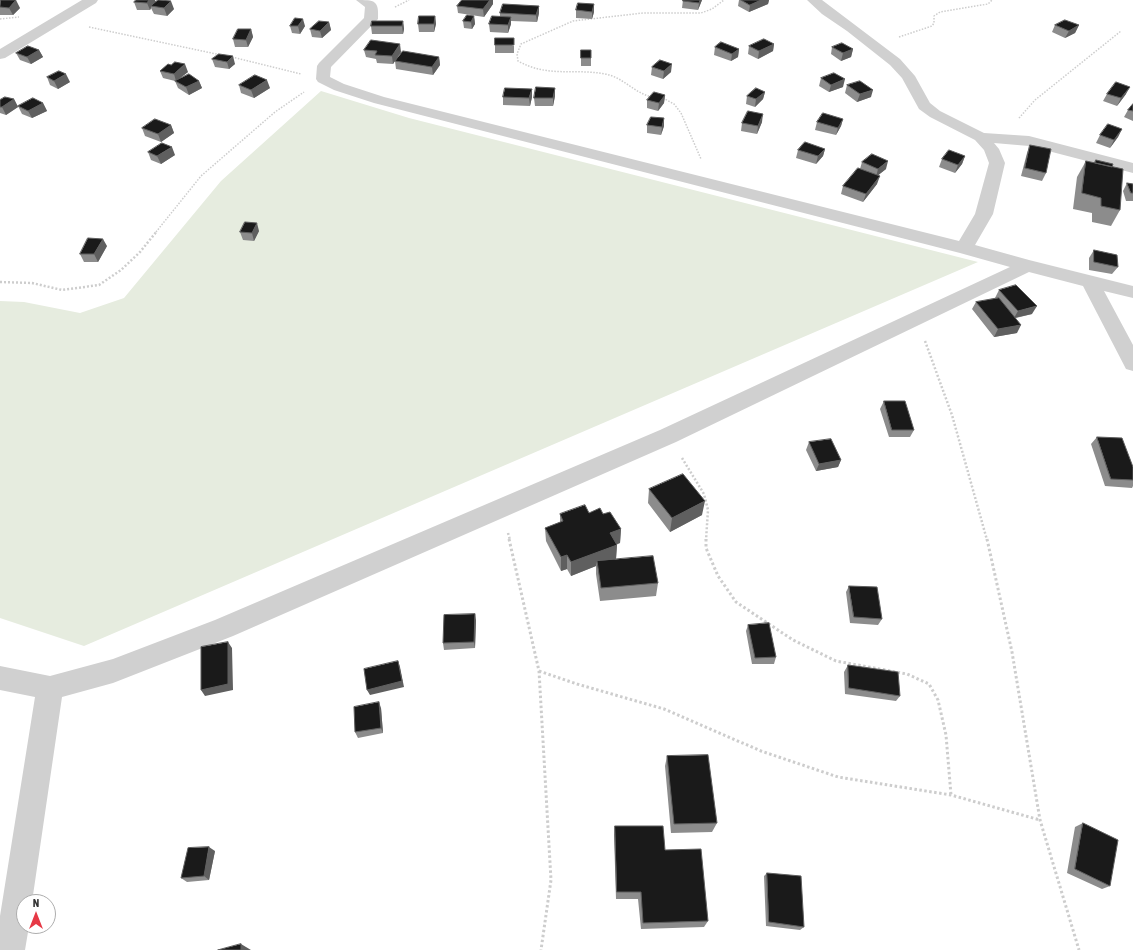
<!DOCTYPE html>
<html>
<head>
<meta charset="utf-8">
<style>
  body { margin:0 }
  #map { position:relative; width:1133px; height:950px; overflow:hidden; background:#fff; font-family:"Asap Condensed",sans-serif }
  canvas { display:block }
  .north { position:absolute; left:16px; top:894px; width:40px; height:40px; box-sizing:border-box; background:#fff; border:1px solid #adadad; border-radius:50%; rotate:0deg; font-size:11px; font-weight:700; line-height:16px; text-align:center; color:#333 }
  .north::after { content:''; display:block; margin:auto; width:14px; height:18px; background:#e63946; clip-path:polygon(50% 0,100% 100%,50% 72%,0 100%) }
</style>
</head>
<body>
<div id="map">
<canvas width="1133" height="950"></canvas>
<div class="north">N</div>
</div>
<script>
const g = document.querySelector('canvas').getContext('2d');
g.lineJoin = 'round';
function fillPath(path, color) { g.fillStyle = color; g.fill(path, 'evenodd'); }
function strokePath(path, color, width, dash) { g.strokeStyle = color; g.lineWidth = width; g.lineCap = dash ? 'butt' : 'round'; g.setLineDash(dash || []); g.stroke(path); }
const green = new Path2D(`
  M321,91L409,118L978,262L84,646L0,618V301L24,302L80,313L124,298L221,181Z`);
const pathFar2 = new Path2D(`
  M395,7L409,0
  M0,19L19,17
  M89,27L221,55
  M899,37L932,26L934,23V16L940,12L988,4L992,0
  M232,57L301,74
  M652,97C634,93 623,77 605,74C574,68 548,78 518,61L517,54L521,44L573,21L643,13H701L712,9L724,0
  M663,98L674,104L681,113L701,159
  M1019,118L1035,100L1121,31
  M156,232L201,176L275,112L304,92`);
const pathFar1 = new Path2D(`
  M0,282L32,283L62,290L99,285L121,270L140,252L157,231
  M925,341L952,415L987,540
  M682,458L704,494L708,510L706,540
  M508,533L510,540`);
const path = new Path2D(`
  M509,539L539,671L551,880L541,950
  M706,539V548L718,576L736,602L793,640L836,661L907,674L929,684L938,700L946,735L951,795
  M987,539L1012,652L1040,820L1079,950
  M539,671L577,684L664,709L761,751L838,777L951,795L1040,820`);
const minor = new Path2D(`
  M82,0H98L96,3L5,58L0,59V49Z
  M356,0C375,0 379,0 378,19L331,67L330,77L344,84L384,97L959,241L975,214L989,163L984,150L975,140L930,117L919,109L902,78L890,65L847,31L822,14L807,0H822L900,59L915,76L930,103L940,111L984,133L1029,136L1133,163V173L1029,146L994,143L999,149L1005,163L993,214L975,245L1029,260L1133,286V298L1104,291L1133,345V371L1126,369L1083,286L1029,272L676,442L233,636L113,683L62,697L32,902H24V926H29L25,950H0V916L35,697L0,690V666L50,676L113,659L215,620L660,430L1010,267L960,253L374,103L334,90L318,82L316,79L317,66L319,63L364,18L365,7Z`);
const wall = new Path2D(`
  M683,0H702L698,10L682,8Z
  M739,0H769L768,4L749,12L738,6Z
  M0,1L20,8L13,15H0Z
  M134,2H156L174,9L167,16L154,14L151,8L150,10H137Z
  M493,4L484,17L458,13L457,6Z
  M594,4V12L592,19L576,18V10Z
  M539,6V13L537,22L511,21V24L508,33L490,32L489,24L500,16V13Z
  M435,16L436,24L434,32H419L418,24Z
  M474,16L475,24L472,29L464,28L463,21Z
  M403,21L404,29L403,34H372L371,26Z
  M329,22L331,30L322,38L312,37L310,29Z
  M1055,25H1079L1075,33L1065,38L1052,32Z
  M290,26H305L300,34L292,33Z
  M251,29L253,37L248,47H235L233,39Z
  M495,38L514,46V53H495Z
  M774,44L773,51L758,59L748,54L749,46Z
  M715,47L739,49L738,57L731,61L714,55Z
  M832,47L853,49L851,57L841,61L831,54Z
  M39,50L43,57L31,64L20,60L16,53Z
  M364,50L401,52L393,64L377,63L376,59L366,57Z
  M581,50L591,58V66H581Z
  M219,54L235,64L229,69L215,67L212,59Z
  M439,57L440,65L433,75L396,69L395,61Z
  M652,67L671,72L663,79L651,75Z
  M160,71L188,72L180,78L199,81L202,88L189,95L178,88L175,81L163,78Z
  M47,77L70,82L58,89L50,85Z
  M821,78L843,87L829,92L819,86Z
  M239,85L270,88L254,98L241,93Z
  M847,85L871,97L857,102L845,93Z
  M555,88V96L553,106H535L534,98Z
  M765,92L763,99L755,107L746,104L747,96Z
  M1107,94H1126L1117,106L1103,101Z
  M665,95L664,103L658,111L647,108V100Z
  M503,97H532L530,106L503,105Z
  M14,99L18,107L6,115L0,113V100Z
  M43,103L47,111L32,118L22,114L18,106Z
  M1133,104V121L1124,117L1128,110Z
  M843,119L841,126L836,135L815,130L817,122Z
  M762,122L757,134L741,131L742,123Z
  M171,125L174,133L161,142L145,136L142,128Z
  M647,125L664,126L661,135L647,133Z
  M1122,129L1118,137L1110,148L1096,143L1100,135Z
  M1030,145L1046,173L1042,181L1021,176L1027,153Z
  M825,149L823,156L816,164L796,158L798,150Z
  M148,152L175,155L161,164L151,160Z
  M965,156L962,164L955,173L939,167L942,159Z
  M1096,160L1112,167L1120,210L1111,226L1092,222V213L1073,209L1077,177L1086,161L1094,163Z
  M862,162L886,169L878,175L877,184L863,202L841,194L843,186L860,169Z
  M1127,183L1133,184V201H1126L1123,191Z
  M259,231L254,241L243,240L240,232Z
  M107,246L98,262H84L80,254Z
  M1094,250L1118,267L1112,274L1089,270V258Z
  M999,290L1032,314L1016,318L1017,333L994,337L972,309L976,302L995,298Z
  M884,401L914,430L910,437H889L880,409Z
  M1097,437L1133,480V486L1132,488L1105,486L1091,444Z
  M809,442L841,460L838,467L816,471L806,450Z
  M649,489L702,515L670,532L648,503Z
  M589,513L603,514L621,529L620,543L617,544L616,559H614L658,583L656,596L600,601L596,574V566L571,576L567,569L561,571L546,541L545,528L560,522V514Z
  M849,586L882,619L878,625L850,623L846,592Z
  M476,620L475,648L444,650L443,643Z
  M748,625L776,657L774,664H752L746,631Z
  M848,665L900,696L896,701L845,694L844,672Z
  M381,708L383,733L358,738L355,732Z
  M667,756L717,823L712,832L671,833L665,766Z
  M1083,823L1110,886L1102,889L1067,873L1075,827Z
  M615,826L665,850L708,921L704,927L641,929L638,899H616L614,835Z
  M215,851L209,880L187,882L181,878Z
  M767,873L804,927L800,930L766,926L764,876Z`);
const shadedWall = new Path2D(`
  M16,0L20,8L13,15L9,8Z
  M149,0H155L156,2L151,6V8L150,10L147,3Z
  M490,0H493V4L484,17L483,9Z
  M700,0H702L698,10L699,3Z
  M761,0H769L768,4L749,12L750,5Z
  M171,1L174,9L167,16L164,8Z
  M594,4V12L592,19V12Z
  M539,6V13L537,22L536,15Z
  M435,16L436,24L434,32V24Z
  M474,16L475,24L472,29L471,22Z
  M511,17V24L508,33V25Z
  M303,19L305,26L300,34L298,26Z
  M403,21L404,29L403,34L402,26Z
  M329,22L331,30L322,38L320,31Z
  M1079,25L1075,33L1065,38L1069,31Z
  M251,29L253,37L248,47L246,40Z
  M400,44L401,52L393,64L392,56Z
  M774,44L773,51L758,59L759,51Z
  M739,49L738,57L731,61L732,54Z
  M853,49L851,57L841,61L843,53Z
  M39,50L43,57L31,64L27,57Z
  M233,56L235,64L229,69L227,62Z
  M439,57L440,65L433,75L432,67Z
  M185,64L188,72L176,81L174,74Z
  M672,64L671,72L663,79L664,71Z
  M66,74L70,82L58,89L54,81Z
  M845,79L843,87L829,92L831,85Z
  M267,80L270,88L254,98L251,90Z
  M199,81L202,88L189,95L186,87Z
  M1130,87L1126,94L1117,106L1121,98Z
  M555,88V96L553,106V98Z
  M532,89V97L530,106L529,98Z
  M873,90L871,97L857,102L860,94Z
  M765,92L763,99L755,107L756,99Z
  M665,95L664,103L658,111L659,103Z
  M14,99L18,107L6,115L2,107Z
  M43,103L47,111L32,118L28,111Z
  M763,114L762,122L757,134L758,126Z
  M664,118V126L661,135L662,127Z
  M843,119L841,126L836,135L838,128Z
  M171,125L174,133L161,142L158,134Z
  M1122,129L1118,137L1110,148L1114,140Z
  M172,147L175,155L161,164L157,156Z
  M825,149L823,156L816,164L818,156Z
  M965,156L962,164L955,173L958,165Z
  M888,161L886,169L876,177L878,169Z
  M880,176L877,184L863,202L866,194Z
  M257,223L259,231L254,241L252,233Z
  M103,239L107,246L98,262L94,254Z
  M1037,306L1032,314L1014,318L1018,311Z
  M1021,325L1017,333L994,337L998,329Z
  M841,460L838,467L816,471L819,464Z
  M705,501L702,515L670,532L672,518Z
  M621,529L620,543L609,547L610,533Z
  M617,545L616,559L597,566V561L596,566L571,576V562Z
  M567,555V569L561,571V557Z
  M475,614L476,620L475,648L474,642Z
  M228,642L232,648L233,690L205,696L201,690Z
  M398,661L400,667L404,687L370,695L367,690Z
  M379,702L381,708L383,733L381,728Z
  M209,847L215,851L209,880L204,876Z
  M241,944L251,950H241Z`);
const building = new Path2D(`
  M1,0H16L9,8L0,7Z
  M136,0H149L147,3L134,2Z
  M158,0H159L171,1L164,8L151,6Z
  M462,0H490L483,9L457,6Z
  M683,0H700L699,3L683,1Z
  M741,0H761L750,5Z
  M578,3L594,4L592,12L576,10Z
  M503,4L539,6L536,15L500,13Z
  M467,15L474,16L471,22L463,21Z
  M419,16H435L434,24H418Z
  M492,16L511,17L508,25L489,24Z
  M295,18L303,19L298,26H290Z
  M1065,20L1079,25L1069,31L1055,25Z
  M319,21L329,22L320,31L310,29Z
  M372,21H403L402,26H371Z
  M238,29H251L246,40L233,39Z
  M495,38H514V45H495Z
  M764,39L774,44L759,51L749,46Z
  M371,40L400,44L392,56L375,55L377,51L364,50Z
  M721,42L739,49L732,54L715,47Z
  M842,43L853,49L843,53L832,47Z
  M28,46L39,50L27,57L16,53Z
  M581,50H591V58H581Z
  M403,51L439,57L432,67L395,61Z
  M219,54L233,56L227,62L212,59Z
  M660,60L672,64L664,71L652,67Z
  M175,62L185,64L174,74L160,71L168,64L171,65Z
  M59,71L66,74L54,81L47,77Z
  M834,73L845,79L831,85L821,78Z
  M189,74L199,81L186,87L175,81Z
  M255,75L267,80L251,90L239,85Z
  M860,81L873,90L860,94L847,85Z
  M1116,82L1130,87L1121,98L1107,94Z
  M536,87L555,88L553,98H534Z
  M505,88L532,89L529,98L503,97Z
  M756,88L765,92L756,99L747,96Z
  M654,92L665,95L659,103L647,100Z
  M5,97L14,99L2,107H0V100Z
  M33,98L43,103L28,111L18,106Z
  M1133,104V111L1128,110Z
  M748,111L763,114L758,126L742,123Z
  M823,113L843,119L838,128L817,122Z
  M651,117L664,118L662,127L647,125Z
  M155,119L171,125L158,134L142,128Z
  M1108,124L1122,129L1114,140L1100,135Z
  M805,142L825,149L818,156L798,150Z
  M162,143L172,147L157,156L148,152Z
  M1030,145L1051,149L1046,173L1025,168Z
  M949,150L965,156L958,165L942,159Z
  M872,154L888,161L878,169L862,162Z
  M1096,160L1113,164L1112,167L1095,163Z
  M1086,161L1123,169L1120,210L1101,206V198L1082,193Z
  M858,168L880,176L866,194L843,186Z
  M1127,183L1133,184V193H1131Z
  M245,222L257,223L252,233L240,232Z
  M88,238L103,239L94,254H80Z
  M1094,250L1117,255L1118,267L1094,262Z
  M1016,285L1037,306L1018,311L999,290Z
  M999,298L1021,325L998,329L976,302Z
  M884,401H905L914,430H892Z
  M1097,437L1122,438L1133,467V480L1111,479Z
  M831,439L841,460L819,464L809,442Z
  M683,474L705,501L672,518L649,489Z
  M585,505L589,513L600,508L603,514L610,512L621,529L610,533L617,545L571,562L567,555L561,557L545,528L563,521L560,514Z
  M653,556L658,583L601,588L597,561Z
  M849,586L877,587L882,619L854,617Z
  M475,614L474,642L443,643L444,615Z
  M769,623L776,657L755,658L748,625Z
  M228,642V684L201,690V647Z
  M398,661L402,681L367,690L364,669Z
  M848,665L898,672L900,696L849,688Z
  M379,702L381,728L355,732L354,707Z
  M708,755L717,823L674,824L667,756Z
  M1083,823L1118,840L1110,886L1075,869Z
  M615,826H663L665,850L701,849L708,921L643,923L641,892H617Z
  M209,847L204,876L181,878L188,848Z
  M767,873L801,876L804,927L769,922Z
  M241,944V950H218Z`);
fillPath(green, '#e6ecdf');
strokePath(pathFar2, '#cdcdcd', 1.5, [1.5, 1.5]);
strokePath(pathFar1, '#cdcdcd', 2.5, [2, 2]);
strokePath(path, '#cdcdcd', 3, [2.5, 2.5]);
fillPath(minor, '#d0d0d0');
fillPath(wall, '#8c8c8c');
fillPath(shadedWall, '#5f5f5f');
fillPath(building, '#1a1a1a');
strokePath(building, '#5f5f5f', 1);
</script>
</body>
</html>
